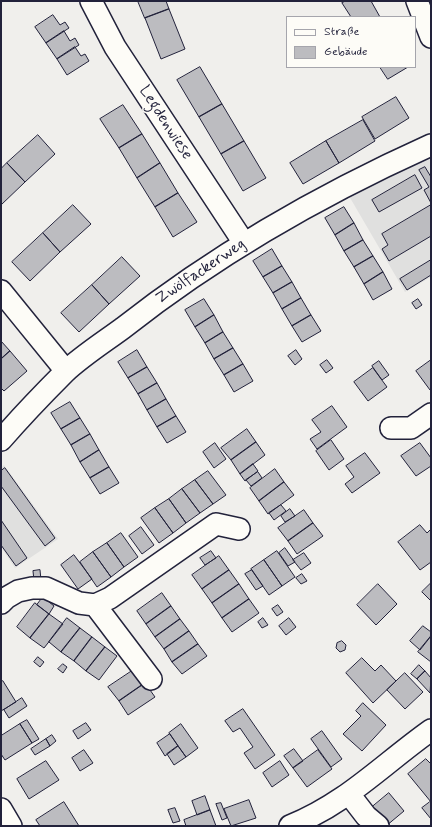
<!DOCTYPE html>
<html>
<head>
<meta charset="utf-8">
<style>
  body { margin:0 }
  #map { position:relative; width:432px; height:827px; overflow:hidden; background:#f0efec; font-family:Mynerve,sans-serif }
  canvas { display:block }
  .frame { position:absolute; inset:0; border:2px solid #22223b; pointer-events:none }
  .legend { position:absolute; left:286px; top:16px; width:130px; height:52px; box-sizing:border-box; background:#fdfcf7; border:1px solid #a5a5ac; margin:0; padding:5px 7px; list-style:none; font-size:12px; color:#22223b }
  .legend li { display:flex; align-items:center; gap:8px; height:20px }
  .legend b { width:20px; border:1px solid #a5a5ac }
</style>
</head>
<body>
<div id="map">
<canvas width="432" height="827"></canvas>
<div class="frame"></div>
<ul class="legend">
<li><b style="height:5px;background:#fdfcf7"></b>Straße</li>
<li><b style="height:11px;background:#bcbcc0"></b>Gebäude</li>
</ul>
</div>
<script>
const g = document.querySelector('canvas').getContext('2d');
g.lineJoin = 'round';
function fillPath(path, color) { g.fillStyle = color; g.fill(path, 'evenodd'); }
function strokePath(path, color, width, dash) { g.strokeStyle = color; g.lineWidth = width; g.lineCap = dash ? 'butt' : 'round'; g.setLineDash(dash || []); g.stroke(path); }
function label(font, color, halo, rows, align = 'center') {
  g.font = font + ' Mynerve,sans-serif'; g.lineWidth = 3; g.setLineDash([]); g.textBaseline = 'middle'; g.strokeStyle = halo; g.fillStyle = color; for (const [text, x, y, turn = 0] of rows) {
    g.save(); g.translate(x, y); g.rotate((+turn || 0) * Math.PI / 180); g.textAlign = isNaN(turn) ? turn : align; if (halo) g.strokeText(text, 0, 0); g.fillText(text, 0, 0); g.restore();
  }
}
const built = new Path2D(`
  M431,158V277L405,292L349,196Z
  M4,465L58,539L15,568L1,547V468Z`);
const building = new Path2D(`
  M138,1H166L169,9L145,18Z
  M346,1H371L380,17H351L342,3Z
  M169,9L185,49L161,59L145,18Z
  M53,15L60,25L65,22L69,28L46,43L35,27Z
  M64,31L70,41L75,38L79,45L57,59L46,43Z
  M75,47L81,56L85,54L89,61L67,75L57,59Z
  M200,67L222,104L199,117L177,80Z
  M380,67H408L388,79Z
  M396,97L409,118L375,139L362,117Z
  M222,104L244,141L221,154L199,117Z
  M123,105L142,134L119,148L100,119Z
  M363,120L375,141L339,163L326,141Z
  M142,134L160,163L137,178L119,148Z
  M38,135L55,154L25,182L7,163Z
  M244,141L266,178L243,191L221,154Z
  M326,141L339,163L303,184L290,163Z
  M7,163L25,182L1,205V169Z
  M160,163L178,193L155,207L137,178Z
  M425,167L431,177V203L424,190L429,187L419,170Z
  M415,175L422,188L379,212L372,200Z
  M178,193L197,222L173,237L155,207Z
  M73,205L91,224L60,252L43,233Z
  M431,205V236L389,261L382,249L388,245L382,234Z
  M344,207L354,223L335,235L325,218Z
  M354,223L363,240L344,251L335,235Z
  M43,233L60,252L30,281L12,262Z
  M363,240L373,256L354,267L344,251Z
  M272,249L282,266L263,277L253,261Z
  M373,256L383,272L364,284L354,267Z
  M122,257L140,276L109,304L92,285Z
  M431,260V275L407,290L400,279Z
  M282,266L292,282L273,293L263,277Z
  M383,272L392,289L373,300L364,284Z
  M292,282L301,298L282,309L273,293Z
  M92,285L109,304L79,332L61,313Z
  M301,298L311,315L292,326L282,309Z
  M204,299L214,315L195,327L185,310Z
  M418,299L422,305L416,309L412,303Z
  M214,315L223,332L205,343L195,327Z
  M311,315L321,331L302,342L292,326Z
  M223,332L233,348L214,359L205,343Z
  M1,341L10,351L1,359Z
  M233,348L243,364L224,375L214,359Z
  M137,350L147,367L128,378L118,362Z
  M296,350L302,359L295,365L288,356Z
  M10,351L27,371L4,391L1,388V359Z
  M327,360L333,368L326,373L320,365Z
  M431,360V389L430,390L416,371Z
  M379,361L389,375L382,380L372,366Z
  M243,364L253,381L234,392L224,375Z
  M147,367L157,383L138,394L128,378Z
  M373,368L387,387L368,401L354,382Z
  M157,383L166,399L147,410L138,394Z
  M166,399L176,416L157,427L147,410Z
  M70,402L80,418L61,429L51,413Z
  M332,406L347,427L317,449L310,439L321,432L312,420Z
  M176,416L186,432L167,443L157,427Z
  M80,418L90,434L71,445L61,429Z
  M247,429L256,442L231,460L221,448Z
  M90,434L99,450L80,462L71,445Z
  M331,440L344,459L329,470L316,451Z
  M256,442L265,455L240,474L231,460Z
  M215,443L226,459L214,468L203,452Z
  M420,443L431,458V466L416,476L401,456Z
  M99,450L109,467L90,478L80,462Z
  M365,453L380,473L352,493L345,484L354,477L346,466Z
  M253,464L258,471L245,481L240,474Z
  M109,467L119,483L100,494L90,478Z
  M5,468L55,538L45,546L1,486V471Z
  M275,469L284,482L259,501L250,488Z
  M208,471L226,495L213,504L195,480Z
  M258,472L262,478L251,486L246,480Z
  M195,480L213,504L200,513L182,489Z
  M284,482L294,495L268,514L259,501Z
  M182,489L200,513L186,523L169,499Z
  M169,499L186,523L173,533L155,508Z
  M281,505L286,511L274,520L269,513Z
  M155,508L173,533L159,543L141,518Z
  M290,509L295,516L285,522L281,516Z
  M304,510L313,523L288,541L278,528Z
  M1,520L27,558L16,566L1,545Z
  M313,523L323,536L297,554L288,541Z
  M420,525L427,533L431,529V562L420,570L398,542Z
  M141,527L154,545L142,554L129,536Z
  M121,533L138,557L124,567L107,543Z
  M107,543L124,567L111,577L93,552Z
  M285,548L295,562L288,566L279,553Z
  M211,551L216,558L205,565L200,558Z
  M277,551L295,577L282,586L264,560Z
  M93,552L111,577L97,587L80,562Z
  M304,553L311,563L301,570L293,560Z
  M74,555L92,579L78,589L61,565Z
  M219,556L229,570L202,589L192,575Z
  M264,560L282,586L269,595L251,569Z
  M40,570L41,580L34,581L33,571Z
  M229,570L239,584L212,603L202,589Z
  M252,570L263,586L256,590L245,574Z
  M302,574L307,581L301,584L296,578Z
  M431,583V601L422,592Z
  M239,584L249,599L222,618L212,603Z
  M378,584L397,604L376,625L357,605Z
  M162,593L171,606L146,624L137,611Z
  M43,597L54,606L49,614L37,605Z
  M249,599L259,613L232,632L222,618Z
  M35,603L49,614L30,638L17,627Z
  M278,605L283,612L277,616L272,609Z
  M171,606L180,619L155,637L146,624Z
  M49,614L63,624L44,648L30,638Z
  M67,618L80,628L61,652L49,642Z
  M263,618L268,625L262,628L258,622Z
  M289,618L296,627L286,635L279,626Z
  M180,619L189,631L164,649L155,637Z
  M423,626L431,632V636L420,650L410,641Z
  M80,628L92,637L74,661L61,652Z
  M189,631L198,644L172,662L164,649Z
  M431,636V662L418,652Z
  M92,637L105,647L86,671L74,661Z
  M342,641L346,645L345,650L340,652L336,648L337,643Z
  M198,644L207,656L182,674L172,662Z
  M105,647L117,656L99,680L86,671Z
  M38,657L44,662L40,667L34,662Z
  M362,658L375,671L381,665L396,681L373,703L346,673Z
  M63,664L67,667L63,673L58,669Z
  M419,665L425,671L417,679L411,674Z
  M135,669L145,683L119,701L108,687Z
  M425,671L431,678L430,693L417,679Z
  M405,673L423,692L405,709L387,690Z
  M3,681L16,702L1,711V682Z
  M145,683L155,697L128,715L119,701Z
  M22,698L27,706L9,718L4,710Z
  M363,703L386,725L362,751L343,734L361,716L356,711Z
  M243,709L275,755L255,769L244,753L253,747L240,728L233,732L225,721Z
  M27,720L39,739L32,743L20,724Z
  M86,723L91,730L78,739L73,731Z
  M20,724L32,743L5,760L1,754V736Z
  M181,724L198,748L186,757L169,733Z
  M322,731L342,759L331,767L311,739Z
  M170,734L178,746L165,756L157,743Z
  M52,735L56,741L50,746L46,739Z
  M46,739L50,746L35,755L31,749Z
  M178,746L186,757L174,765L167,754Z
  M294,749L303,761L293,768L284,756Z
  M84,750L93,763L80,771L72,758Z
  M318,750L332,769L307,787L293,768Z
  M426,759L431,764V802L408,774Z
  M46,761L59,780L29,799L17,779Z
  M280,761L289,775L272,787L263,773Z
  M389,793L404,811L386,826L371,808Z
  M205,796L210,810L197,815L192,801Z
  M249,800L256,818L231,826L224,809Z
  M64,802L79,826H40L36,820Z
  M430,802L431,803V819L422,808Z
  M221,803L227,818L222,820L216,804Z
  M175,808L180,821L173,823L168,810Z
  M210,810L216,826H186L184,820Z`);
const minor = new Path2D(`
  M91,1L115,47L244,243
  M417,1L431,37
  M1,291L66,371
  M391,428H411L431,414
  M1,440C21,417 43,394 65,372C82,356 104,342 123,328C217,254 322,194 431,145
  M1,603L6,598L18,591L32,588H46L79,603L95,605L110,598L216,524L239,529
  M95,605L151,679
  M349,794L366,816L378,826
  M1,809L11,826
  M290,826C347,803 383,764 431,730`);
const streetNames = [
  ["Legdenwiese",165,123,57],
  ["Zwölfackerweg",201,272,-34]
];
fillPath(built, '#e0e0df');
fillPath(building, '#bcbcc0');
strokePath(building, '#22223b', 1);
strokePath(minor, '#22223b', 24);
strokePath(minor, '#fdfcf7', 21);
label('16px', '#22223b', '#fdfcf7', streetNames);
</script>
</body>
</html>
